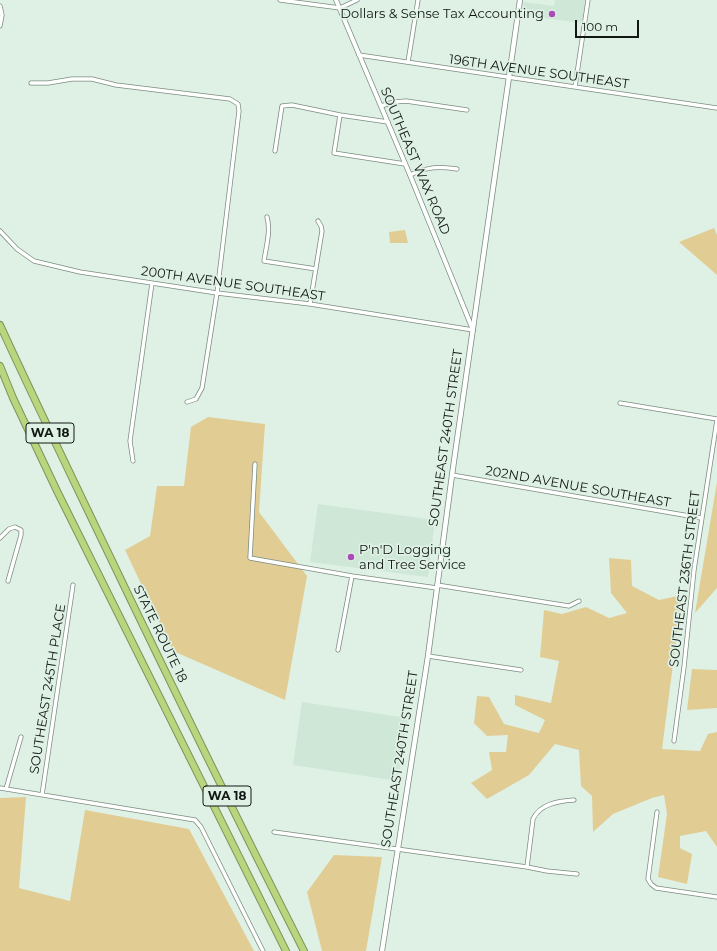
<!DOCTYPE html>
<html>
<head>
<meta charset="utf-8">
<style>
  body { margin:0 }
  #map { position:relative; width:717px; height:951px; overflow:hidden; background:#dff1e5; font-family:Montserrat,sans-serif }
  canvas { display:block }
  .scale { position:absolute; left:575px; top:20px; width:64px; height:18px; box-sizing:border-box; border:2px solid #111713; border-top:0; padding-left:5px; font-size:12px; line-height:14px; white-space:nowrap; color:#111713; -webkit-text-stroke:3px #dff1e5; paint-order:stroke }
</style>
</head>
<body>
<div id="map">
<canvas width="717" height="951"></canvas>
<div class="scale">100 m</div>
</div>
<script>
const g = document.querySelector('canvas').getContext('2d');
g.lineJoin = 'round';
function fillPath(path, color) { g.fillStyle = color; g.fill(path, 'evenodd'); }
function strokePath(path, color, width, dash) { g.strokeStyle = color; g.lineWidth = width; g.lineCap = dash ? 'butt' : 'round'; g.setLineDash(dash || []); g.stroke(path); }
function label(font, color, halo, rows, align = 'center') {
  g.font = font + ' Montserrat,sans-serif'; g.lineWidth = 3.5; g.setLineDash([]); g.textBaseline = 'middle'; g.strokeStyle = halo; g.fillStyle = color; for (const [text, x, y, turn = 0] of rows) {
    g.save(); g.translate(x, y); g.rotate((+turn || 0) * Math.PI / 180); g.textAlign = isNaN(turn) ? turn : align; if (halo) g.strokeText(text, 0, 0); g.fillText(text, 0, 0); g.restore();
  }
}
const built = new Path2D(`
  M555,0H585L582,23L522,15L524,2L554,6Z
  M318,504L435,520L428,577L310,562Z
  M302,702L408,718L398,781L293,765Z`);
const green = new Path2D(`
  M714,228L717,235V275L679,242Z
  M405,230L408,243H390L389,232Z
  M208,417L265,424L259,512L307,576L285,700L173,651L125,550L150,536L157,486H184L191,427Z
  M717,482V588L695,613Z
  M609,558L631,560L632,586L659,600L682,595L662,749L700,751L708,734L717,732V847L706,831L680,836V848L692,854L687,884L658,877L667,814L664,795L652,798L613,814L593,832L592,796L581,786L579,750L555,744L529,775L487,799L471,783L492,770L489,752H506L508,735L487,736L474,723L477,696L489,697L504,724L539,733L545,720L515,705V695L551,703L559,661L540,657L544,610L562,614L586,607L609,618L627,613L611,593Z
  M692,669L717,670V708L687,710Z
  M26,797L19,888L70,901L85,810L189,829L254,951H0V798Z
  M334,855L382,857L366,951H322L307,892Z`);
const minor = new Path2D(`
  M280,0L340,8L357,0
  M0,6L2,15L0,26
  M359,55L717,108
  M408,62L418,0
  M31,83H48L72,79H92L116,85L230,99L238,104L239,111L217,293L202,388L196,399L187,402
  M575,87L588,0
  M381,106L394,102L406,101L467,110
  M340,115L334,153L405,164
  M275,151L282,106L292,105L340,115L388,122
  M410,175C428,167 437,166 457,169
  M267,217C271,231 266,247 264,261L316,269
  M0,231L17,249L34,261L80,272L217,293L310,304L473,330
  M310,304L322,231L321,226L318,221
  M620,403L717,419
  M133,461L130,441L152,283
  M255,464L250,558L352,576L437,588
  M452,475L701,518
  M0,538L9,529L15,527L21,530V535L8,581
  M437,585L569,606L579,601
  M338,650L352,576
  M428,656L521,670
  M674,741L684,667L694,570L717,420
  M0,788L195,820L201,827L263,951
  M6,789L21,737
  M42,795L73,585
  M657,812L648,879L651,884L656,888L717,897
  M274,832L527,867L547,871L577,874
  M527,867L533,819C540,804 558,801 574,800`);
const tertiary = new Path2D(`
  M336,0L410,175L473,330`);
const secondary = new Path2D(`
  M382,951L428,656L452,475L520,0`);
const motorway = new Path2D(`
  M0,325C33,397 68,469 102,540C168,678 235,815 304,951
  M0,366L13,398L57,491L286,951`);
const markers = [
  [552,14,4,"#aa4cb5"],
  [351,557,4,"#aa4cb5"]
];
const shields = [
  [50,433,48],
  [227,796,48]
];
const shieldNames = [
  ["WA 18",50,433],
  ["WA 18",227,796]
];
const poiNames = [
  ["Dollars & Sense Tax Accounting",544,14],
  ["P'n'D Logging",359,550,"left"],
  ["and Tree Service",359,565,"left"]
];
const streetNames = [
  ["196TH AVENUE SOUTHEAST",539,72,8],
  ["SOUTHEAST WAX ROAD",415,161,67],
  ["200TH AVENUE SOUTHEAST",233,284,8],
  ["SOUTHEAST 240TH STREET",446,438,-82],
  ["202ND AVENUE SOUTHEAST",578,487,10],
  ["SOUTHEAST 236TH STREET",685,579,-83],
  ["STATE ROUTE 18",160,634,64],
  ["SOUTHEAST 245TH PLACE",48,689,-81],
  ["SOUTHEAST 240TH STREET",400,759,-81]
];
fillPath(built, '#cee7d6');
fillPath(green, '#e1cd94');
strokePath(minor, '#7b8c81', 5);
strokePath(tertiary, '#7b8c81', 5.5);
strokePath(secondary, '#7b8c81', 6);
strokePath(motorway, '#7e9359', 8);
strokePath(minor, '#fff', 3.5);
strokePath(tertiary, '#fff', 4);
strokePath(secondary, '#fff', 4.5);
strokePath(motorway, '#b9d67e', 6);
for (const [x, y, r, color] of markers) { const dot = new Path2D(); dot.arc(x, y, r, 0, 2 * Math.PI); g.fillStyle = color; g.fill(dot); strokePath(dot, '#dff1e5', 1.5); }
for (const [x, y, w] of shields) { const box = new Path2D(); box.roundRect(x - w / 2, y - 10, w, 20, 3); g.fillStyle = '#dff1e5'; g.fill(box); strokePath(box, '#111713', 1); }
label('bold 12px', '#111713', null, shieldNames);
label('13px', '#111713', '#dff1e5', poiNames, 'right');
label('13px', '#111713', '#dff1e5', streetNames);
</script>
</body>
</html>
